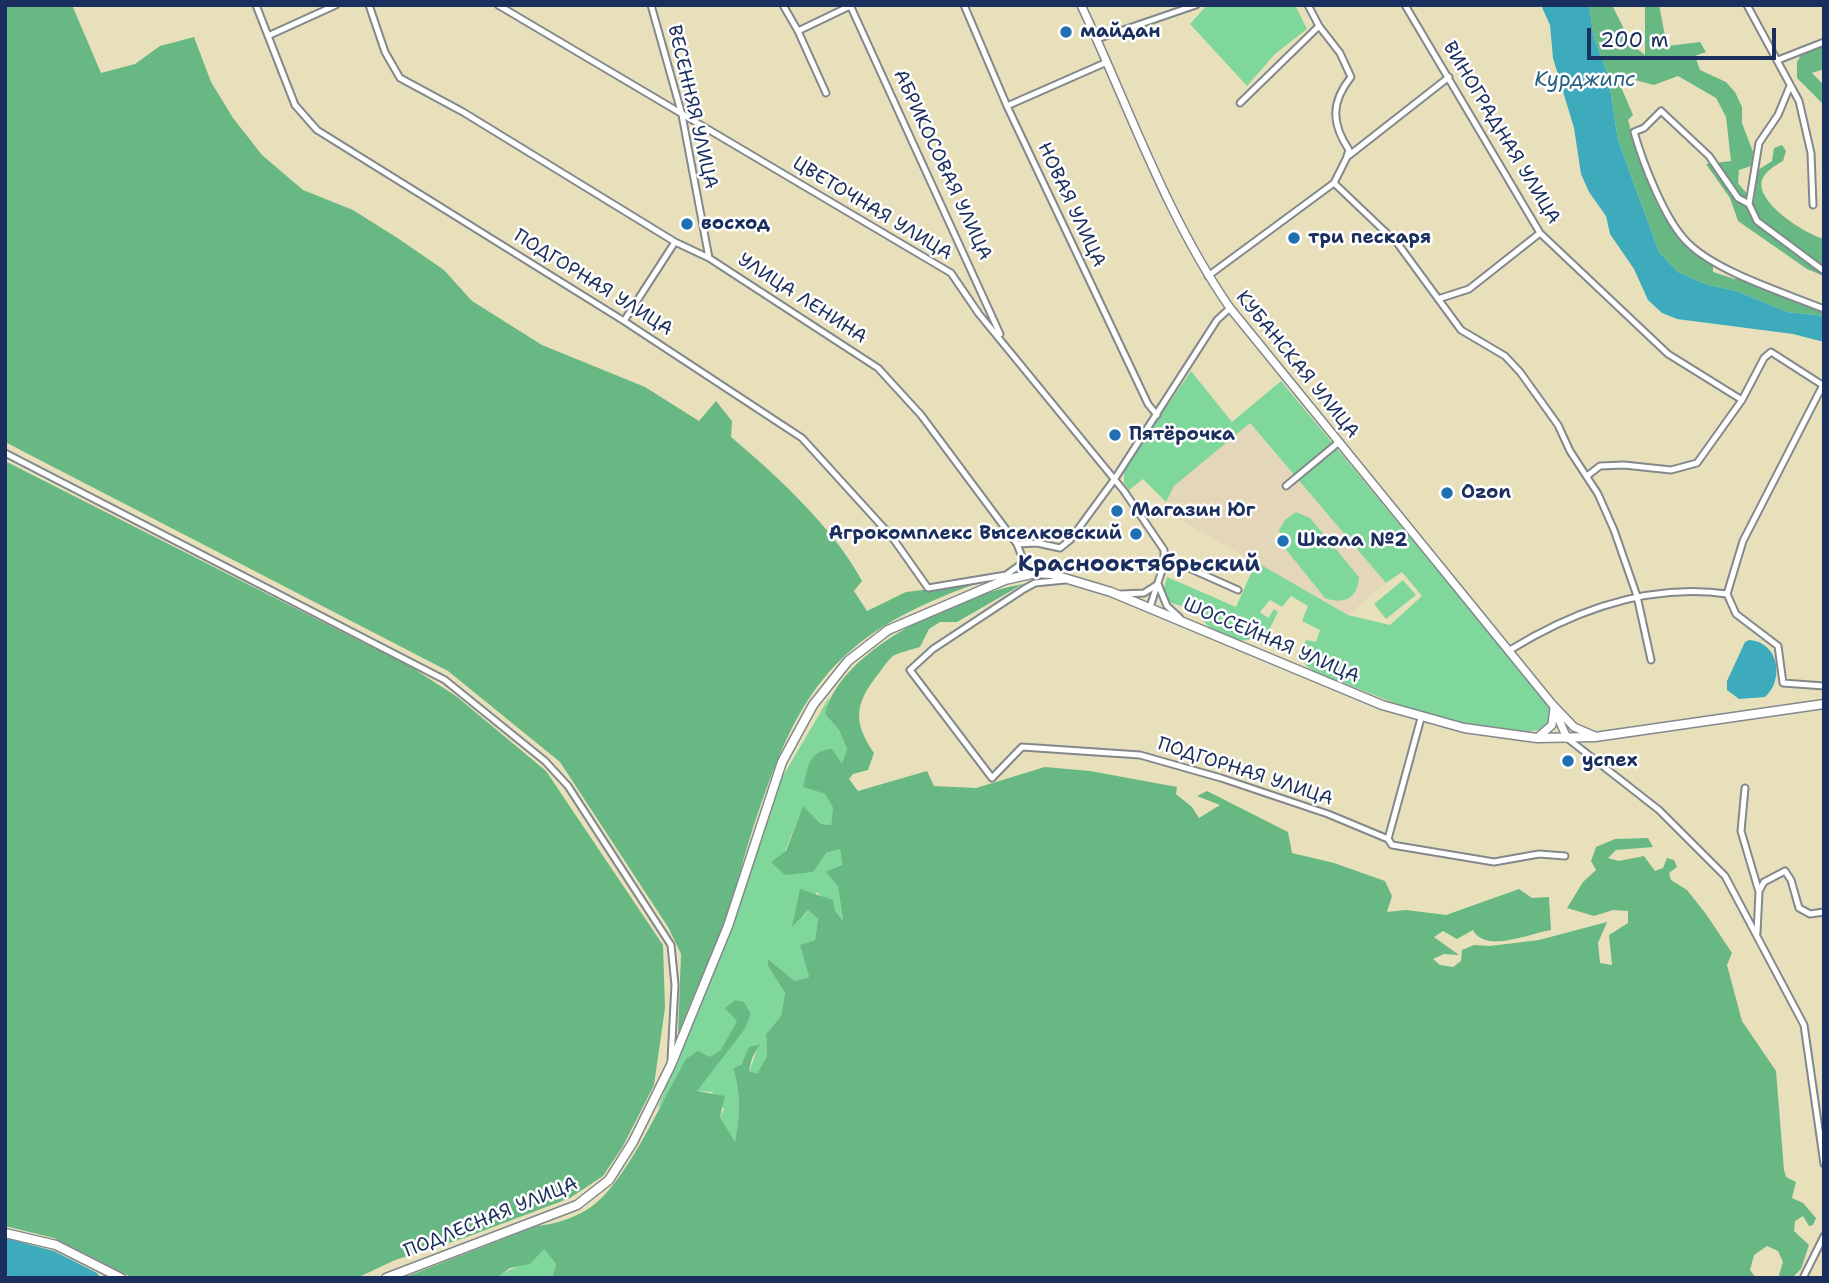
<!DOCTYPE html>
<html>
<head>
<meta charset="utf-8">
<style>
  body { margin:0 }
  #map { position:relative; width:1829px; height:1283px; overflow:hidden; background:#e8e0bb; font-family:"Shantell Sans",sans-serif }
  canvas { display:block }
  .frame { position:absolute; inset:0; border:7px solid #1b2f5e; pointer-events:none }
  .scale { position:absolute; left:1587px; top:28px; width:189px; height:32px; box-sizing:border-box; border:4px solid #1b2f5e; border-top:0; padding-left:9px; font-size:21px; line-height:24px; white-space:nowrap; color:#1b2f5e; -webkit-text-stroke:5px #fff; paint-order:stroke }
</style>
</head>
<body>
<div id="map">
<canvas width="1829" height="1283"></canvas>
<div class="frame"></div>
<div class="scale">200 m</div>
</div>
<script>
const g = document.querySelector('canvas').getContext('2d');
g.lineJoin = 'round';
function fillPath(path, color) { g.fillStyle = color; g.fill(path, 'evenodd'); }
function strokePath(path, color, width, dash) { g.strokeStyle = color; g.lineWidth = width; g.lineCap = dash ? 'butt' : 'round'; g.setLineDash(dash || []); g.stroke(path); }
function label(font, color, halo, rows, align = 'center') {
  g.font = font + ' "Shantell Sans",sans-serif'; g.lineWidth = 5; g.setLineDash([]); g.textBaseline = 'middle'; g.strokeStyle = halo; g.fillStyle = color; for (const [text, x, y, turn = 0] of rows) {
    g.save(); g.translate(x, y); g.rotate((+turn || 0) * Math.PI / 180); g.textAlign = isNaN(turn) ? turn : align; if (halo) g.strokeText(text, 0, 0); g.fillText(text, 0, 0); g.restore();
  }
}
const built = new Path2D(`
  M1249,423L1386,583L1348,615L1179,519L1166,502L1174,486Z`);
const green = new Path2D(`
  M1207,5H1295L1307,29L1275,54L1247,86L1190,24Z
  M1191,371L1232,422L1281,381L1549,705L1552,719L1543,730L1516,732L1460,723L1400,705L1315,672L1306,666L1301,652L1306,640L1316,642L1320,630L1302,621L1308,606L1291,596L1282,607L1270,600L1260,612L1268,618L1274,609L1278,612L1266,636L1241,641L1210,628L1193,610L1169,602L1163,592L1167,577L1236,607L1256,562L1348,615L1390,625L1422,596L1402,572L1386,583L1250,423L1174,486L1166,502L1143,479L1129,490L1124,483V469Z
  M1296,512L1310,518L1359,577C1358,598 1344,605 1325,598L1284,547L1279,530L1285,520Z
  M1403,580L1416,595L1386,619L1374,604Z
  M830,696L825,714L839,730L847,749L842,765L803,787L825,794L833,808L831,825L821,824L803,807L785,851L826,853L840,849L842,866L838,886L843,922L817,892L801,920L808,910L818,919L815,940L801,945L809,977L795,981L769,960L768,966L785,993L781,1016L766,1034L767,1056L757,1075L749,1072L759,1044L749,1048L741,1065L733,1068C741,1094 740,1117 735,1143L720,1117L724,1109L712,1092L697,1091L738,1021L721,1050L657,1109L735,921L780,781Z
  M544,1248L556,1264L552,1278H496C515,1264 529,1267 544,1248Z`);
const forest = new Path2D(`
  M5,5H72L101,73L135,64L160,46L194,37L211,82L233,118L262,155L303,190L353,210L399,239L444,270L472,301L542,345L645,387L699,421L716,401L732,421L731,437C776,475 834,528 862,581L854,591L867,611L906,592L975,584C827,637 795,697 749,841C740,869 734,899 723,927C710,964 691,998 678,1035L681,954L668,927L560,762L448,671L5,442Z
  M1589,5H1612L1632,45L1645,55V5H1659L1667,46L1700,42L1706,52L1695,56L1700,70L1726,82L1735,92L1742,107V123L1753,152L1751,166L1739,170L1738,183L1754,202L1758,170L1772,161L1774,148L1782,145L1786,151L1783,161C1775,166 1766,170 1762,180C1755,202 1805,234 1824,239V276L1807,269L1738,221L1730,198L1706,164L1731,161L1726,117L1716,98L1678,76L1654,85L1620,76L1621,87L1633,115L1628,120C1640,161 1653,214 1686,244C1694,252 1704,257 1713,264V272L1735,279L1738,276L1824,310V316L1787,312L1737,291L1708,285L1678,272L1659,252L1618,140L1608,75L1594,38Z
  M1824,47V69L1812,73L1824,85V105L1797,78V62L1802,53Z
  M5,461L411,667L456,696L546,771L663,945L665,1008L654,1085L623,1146L603,1176L570,1198L467,1237L395,1260L357,1278H133L54,1238L5,1226Z
  M1023,584L957,622H940L929,629L920,647C911,650 900,652 893,656C888,660 883,668 879,673C855,703 852,721 874,753L868,770L853,774L849,779L858,791L927,771L934,786L976,788L1045,767L1090,771L1177,787L1176,794L1192,807L1199,818L1220,805L1197,796L1207,791L1288,832L1292,853L1334,863L1385,881L1392,896L1387,912L1406,910L1446,915L1519,889L1532,898L1549,897L1551,930C1531,933 1485,954 1473,930L1457,939L1443,931L1434,937L1459,955L1444,954L1433,959L1440,965L1453,967L1461,961L1462,950L1474,945L1490,946L1539,940L1607,922L1598,943L1600,963L1612,965L1609,935L1628,923V911L1613,910L1594,916L1567,908L1583,882L1596,870L1591,861L1596,847L1615,839L1648,838L1653,847L1616,850L1608,858L1619,861L1644,856L1655,871L1663,868L1667,858L1674,860L1677,867L1669,873L1671,880L1687,890L1706,914L1732,953L1727,965L1742,1021L1776,1071L1784,1170L1786,1177L1796,1182L1792,1198L1803,1203L1816,1218L1813,1225L1809,1226L1803,1216L1795,1221L1794,1231L1809,1245L1801,1269L1792,1278H1781L1779,1275L1783,1262L1778,1251L1767,1246L1754,1255L1750,1270L1756,1278H552L556,1264L544,1249L530,1264L510,1268L496,1278H403L537,1226C555,1224 572,1219 588,1209C624,1188 664,1097 686,1059L698,1051L710,1057L721,1050L737,1021L725,1008L735,1000L744,1002L751,1014L744,1030L697,1091L725,1096L720,1117L735,1142C740,1116 741,1093 733,1068L741,1065L749,1047L760,1044L752,1058L749,1071L757,1074L767,1056L766,1034L781,1016L785,993L768,966V959L795,981L809,977L800,945L815,940L818,919L808,910L792,927L800,889L833,900L835,911L843,921L838,886L826,872L842,865L840,849L826,853L813,872L785,875L771,862L786,851L803,806L821,824L831,825L833,808L825,794L803,787C808,767 808,751 832,749L842,764L847,749L839,730L825,714C841,647 961,595 1023,584Z`);
const water = new Path2D(`
  M1541,5H1589L1594,38L1608,75L1618,140L1659,252L1678,272L1708,285L1737,291L1787,312L1824,316V342L1793,334L1677,319L1662,313L1648,300L1634,269L1610,234L1606,216L1589,192L1581,174L1574,128L1553,58L1550,25Z
  M1749,640C1780,642 1784,681 1765,697L1739,699L1727,690V681L1745,642Z
  M5,1238L54,1251L97,1273L101,1278H18L5,1275Z`);
const street = new Path2D(`
  M256,5L295,105L317,130L624,321L802,438L892,537L928,588L1006,575L1024,562L1017,544L1037,543L1060,548L1070,540L1114,480L1217,320L1230,308
  M369,5L385,52L400,78L463,112L675,242L709,258L878,368L921,415L1017,544
  M498,5L951,273L979,314L1124,491L1164,550V564L1150,607
  M651,5L682,115L709,258
  M783,5L798,31L826,93
  M850,5L1000,334
  M964,5L1007,106L1148,404L1157,415
  M1308,5L1319,26
  M1405,5L1540,233L1668,354L1742,400
  M1747,5L1799,101L1811,153L1813,205
  M798,31L850,6
  M270,35L336,5
  M1097,39L1196,5
  M1778,60L1824,42
  M1790,86L1778,115L1759,143L1749,204L1757,221L1824,271
  M1240,103L1319,26L1340,53L1351,77C1331,102 1331,123 1349,150L1347,156
  M1007,106L1107,62
  M1334,183L1398,244L1461,330L1505,356L1520,372L1558,425L1570,451L1598,494L1614,530L1637,596L1651,660
  M1749,204L1738,198L1709,156L1661,111L1644,128L1634,132C1643,163 1665,221 1688,243C1717,272 1785,293 1824,309
  M1208,276L1334,183L1347,157L1449,77
  M1438,299L1469,289L1540,233
  M624,321L675,242
  M1823,385L1743,541L1727,594L1736,614L1778,646L1783,683L1824,686
  M5,453L445,680L545,761L568,786L671,945L675,985L671,1060
  M1587,476L1600,466L1624,465L1671,470L1697,463L1742,400L1764,358L1771,352L1824,386
  M1286,486L1339,442
  M1164,557L1238,590
  M1065,580L1035,583L1024,589L933,649L910,670L992,778L1022,747L1140,755L1221,778L1328,814L1388,839L1392,845L1494,862L1539,854L1565,856
  M1121,594L1144,593L1158,584L1167,606L1180,618
  M1510,650C1575,610 1650,583 1727,594
  M1567,738L1659,810L1725,876L1804,1025L1824,1164
  M1745,788L1741,831L1759,892L1757,933
  M1388,839L1421,718
  M1759,891L1764,882L1785,871L1791,880L1799,908L1810,914L1824,912
  M1804,1276L1824,1236`);
const secondary = new Path2D(`
  M1081,5C1129,107 1166,216 1230,308L1552,704L1574,727L1595,736
  M1555,711L1567,738
  M1537,738L1552,725L1554,708`);
const primary = new Path2D(`
  M5,1233L56,1245L121,1278
  M386,1278L577,1205L609,1180L633,1142L671,1065L728,926L782,762L813,705L848,661L888,630L1005,580L1036,573L1051,574L1111,592L1382,705L1464,728L1537,738L1595,737L1824,704`);
const markers = [
  [1066,32,7,"#1f6fb2"],
  [687,224,7,"#1f6fb2"],
  [1294,238,7,"#1f6fb2"],
  [1115,435,7,"#1f6fb2"],
  [1447,493,7,"#1f6fb2"],
  [1117,511,7,"#1f6fb2"],
  [1136,534,7,"#1f6fb2"],
  [1283,541,7,"#1f6fb2"],
  [1568,761,7,"#1f6fb2"]
];
const poiNames = [
  ["майдан",1080,32],
  ["восход",701,224],
  ["три пескаря",1308,238],
  ["Пятёрочка",1129,435],
  ["Ozon",1461,493],
  ["Магазин Юг",1131,511],
  ["Агрокомплекс Выселковский",1122,534,"right"],
  ["Школа №2",1297,541],
  ["успех",1582,761]
];
const streetNames = [
  ["ВЕСЕННЯЯ УЛИЦА",692,107,77],
  ["ВИНОГРАДНАЯ УЛИЦА",1501,133,59],
  ["АБРИКОСОВАЯ УЛИЦА",942,165,65],
  ["НОВАЯ УЛИЦА",1071,205,65],
  ["ЦВЕТОЧНАЯ УЛИЦА",872,209,31],
  ["ПОДГОРНАЯ УЛИЦА",593,283,32],
  ["УЛИЦА ЛЕНИНА",802,299,33],
  ["КУБАНСКАЯ УЛИЦА",1297,365,51],
  ["ШОССЕЙНАЯ УЛИЦА",1271,641,23],
  ["ПОДГОРНАЯ УЛИЦА",1245,772,18],
  ["ПОДЛЕСНАЯ УЛИЦА",491,1218,-22]
];
const waterNames = [
  ["Курджипс",1585,81]
];
const quarterNames = [
  ["Краснооктябрьский",1139,565]
];
fillPath(built, '#e4d6b8');
fillPath(green, '#80d79b');
fillPath(forest, '#68b883');
fillPath(water, '#3dabbc');
strokePath(street, '#82888c', 9);
strokePath(secondary, '#82888c', 10);
strokePath(primary, '#82888c', 11);
strokePath(street, '#fff', 5);
strokePath(secondary, '#fff', 7);
strokePath(primary, '#fff', 8);
for (const [x, y, r, color] of markers) { const dot = new Path2D(); dot.arc(x, y, r, 0, 2 * Math.PI); g.fillStyle = color; g.fill(dot); strokePath(dot, '#fff', 2.5); }
label('bold 19px', '#1b2f5e', '#fff', poiNames, 'left');
label('19px', '#1b2f5e', '#fff', streetNames);
label('italic 21px', '#296184', '#fff', waterNames);
label('bold 23px', '#1b2f5e', '#fff', quarterNames);
</script>
</body>
</html>
